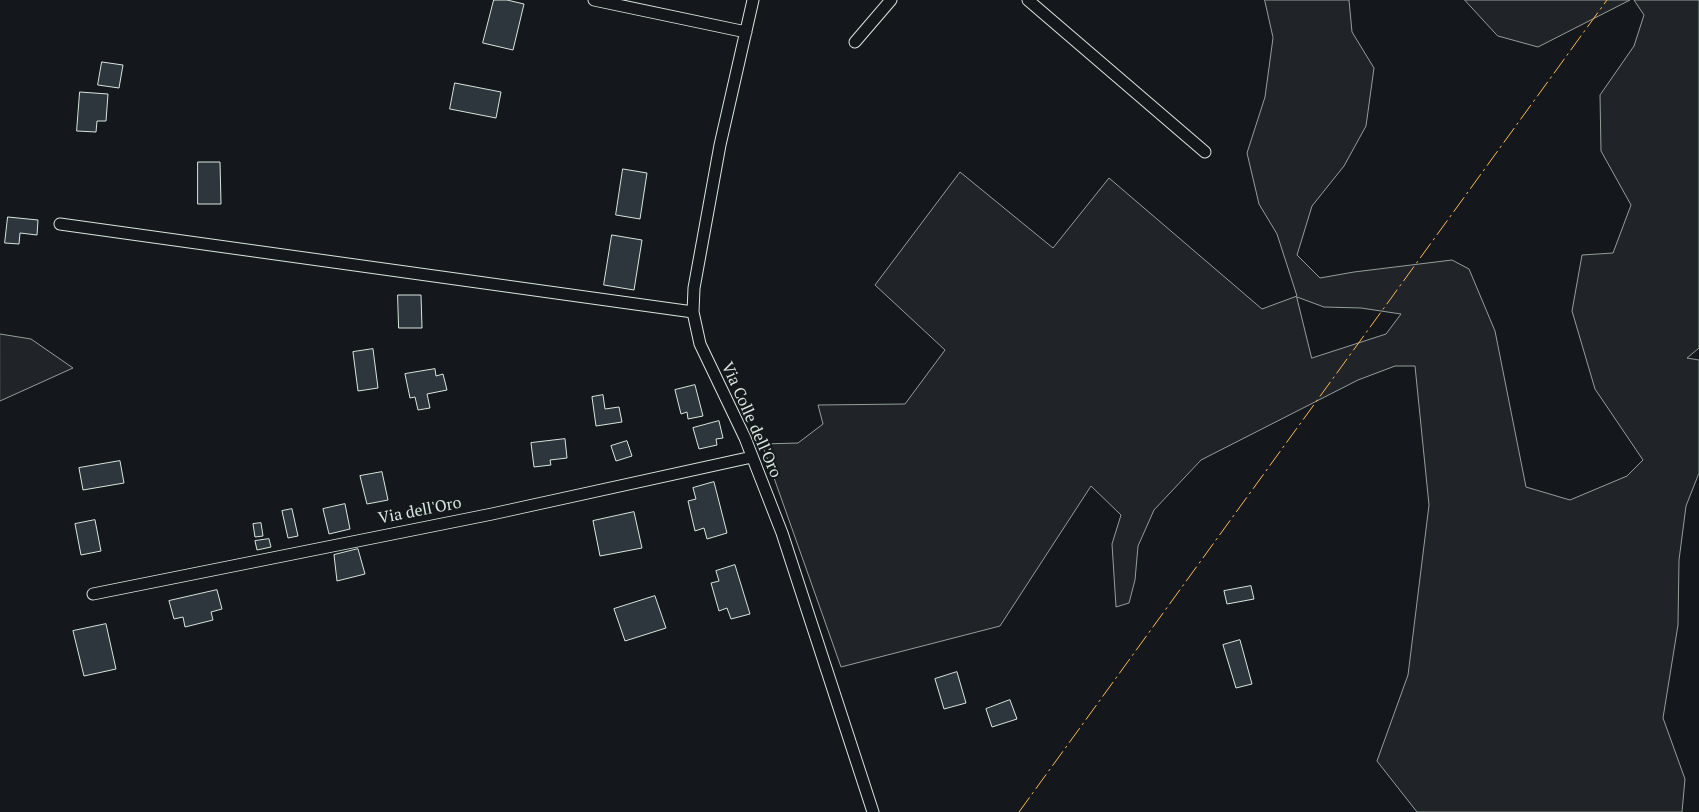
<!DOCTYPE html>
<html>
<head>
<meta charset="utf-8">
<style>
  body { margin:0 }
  canvas { display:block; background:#14181c }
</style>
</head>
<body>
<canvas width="1699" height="812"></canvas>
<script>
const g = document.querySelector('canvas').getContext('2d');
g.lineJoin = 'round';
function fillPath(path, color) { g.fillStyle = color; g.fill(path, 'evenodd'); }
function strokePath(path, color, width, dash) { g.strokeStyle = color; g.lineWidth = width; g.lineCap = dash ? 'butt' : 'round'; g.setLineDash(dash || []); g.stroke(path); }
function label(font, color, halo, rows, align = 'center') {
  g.font = font + ' "PT Serif",serif'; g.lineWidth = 4; g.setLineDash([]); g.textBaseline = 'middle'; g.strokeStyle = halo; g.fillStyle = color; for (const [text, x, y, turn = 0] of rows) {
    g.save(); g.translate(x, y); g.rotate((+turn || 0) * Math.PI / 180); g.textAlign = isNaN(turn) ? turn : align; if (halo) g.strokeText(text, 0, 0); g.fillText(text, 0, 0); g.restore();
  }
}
const green = new Path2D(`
  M1265,0H1349L1352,32L1374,68L1366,126L1344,166L1312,206L1297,255L1320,278L1354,272L1452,260L1469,269L1495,331L1526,487L1570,500L1627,476L1643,460L1595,389L1572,311L1582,255L1613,253L1631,205L1601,151L1600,95L1634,46L1644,15L1634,0H1699V348L1687,358L1699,360V473L1686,506L1679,560L1678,625L1663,718L1685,779L1682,812H1417L1377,761L1408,675L1429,505L1415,366H1395L1358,380L1201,460L1154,510L1138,546L1135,580L1129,603L1116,607L1112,544L1121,515L1091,486L1000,626L841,667L762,444L798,443L823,424L818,405L905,404L945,350L875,285L960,172L1053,248L1109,178L1262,309L1297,296L1277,234L1259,204L1247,153L1265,97L1273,38ZM1297,297L1324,307L1361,308L1401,314L1386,334L1312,358Z
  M1465,0H1630L1538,47L1498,36Z
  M0,334L31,339L73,368L0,401Z`);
const building = new Path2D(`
  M494,0H507L524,4L513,50L483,43Z
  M102,62L123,65L119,88L98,85Z
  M455,83L501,92L496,118L450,109Z
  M80,92L108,94L106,121H97L96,132L77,131Z
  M198,162H220L221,204H198Z
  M623,169L647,173L640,219L616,215Z
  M8,217L38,220L37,235L20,233L19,244L5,243Z
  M612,235L642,240L634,290L604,285Z
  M398,295H421L422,328H399Z
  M373,349L378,388L358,391L353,352Z
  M435,369L436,376L443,374L447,390L427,394L430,408L418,410L415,397L410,398L405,374Z
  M695,385L703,416L688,419L687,412L681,414L675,390Z
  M603,395L605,409L619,407L622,422L596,426L592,397Z
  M719,421L723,438L716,439L717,445L699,449L693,428Z
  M565,439L567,458L550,460L551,465L534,467L531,443Z
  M627,441L632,456L616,461L611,446Z
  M120,461L124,483L83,490L79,468Z
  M382,472L388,500L367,504L360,476Z
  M714,482L727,533L707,539L704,528L695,531L688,501L696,499L693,488Z
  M345,504L350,529L329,534L323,509Z
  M292,509L298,536L288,538L282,511Z
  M634,512L642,548L600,556L593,521Z
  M95,520L101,551L81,555L75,524Z
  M261,523L263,536L255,537L253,524Z
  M269,539L271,547L257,550L255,541Z
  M358,549L365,574L337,581L334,555Z
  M735,565L750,614L731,619L727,608L719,611L711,583L719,581L716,571Z
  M1251,586L1254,599L1227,604L1224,591Z
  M217,590L222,609L211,612L213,620L185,627L183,617L174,619L169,601Z
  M655,596L666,628L625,641L614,609Z
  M106,624L116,669L84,676L73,631Z
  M1240,640L1252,684L1236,688L1223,645Z
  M957,672L966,703L944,709L935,679Z
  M1010,700L1017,719L992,727L986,709Z`);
const minor = new Path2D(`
  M594,0L746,32
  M753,0L720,145L694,288L693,312L700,344L745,438L782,533L873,812
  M1028,0L1205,152
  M855,42L891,0
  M60,224L693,312
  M93,594L492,514L752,457`);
const power = new Path2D(`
  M1019,812L1607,0`);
const streetNames = [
  ["Via Colle dell'Oro",751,420,66],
  ["Via dell'Oro",420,511,-11]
];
fillPath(green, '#202428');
strokePath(green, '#939e99', 1);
fillPath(building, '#2c363c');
strokePath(building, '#d8e6dc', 1);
strokePath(minor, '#d8e6dc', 13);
strokePath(minor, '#14181c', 11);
strokePath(power, '#ffb74d', 1, [18, 4, 2.5, 4]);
label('16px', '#d8e6dc', '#14181c', streetNames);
</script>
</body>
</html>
